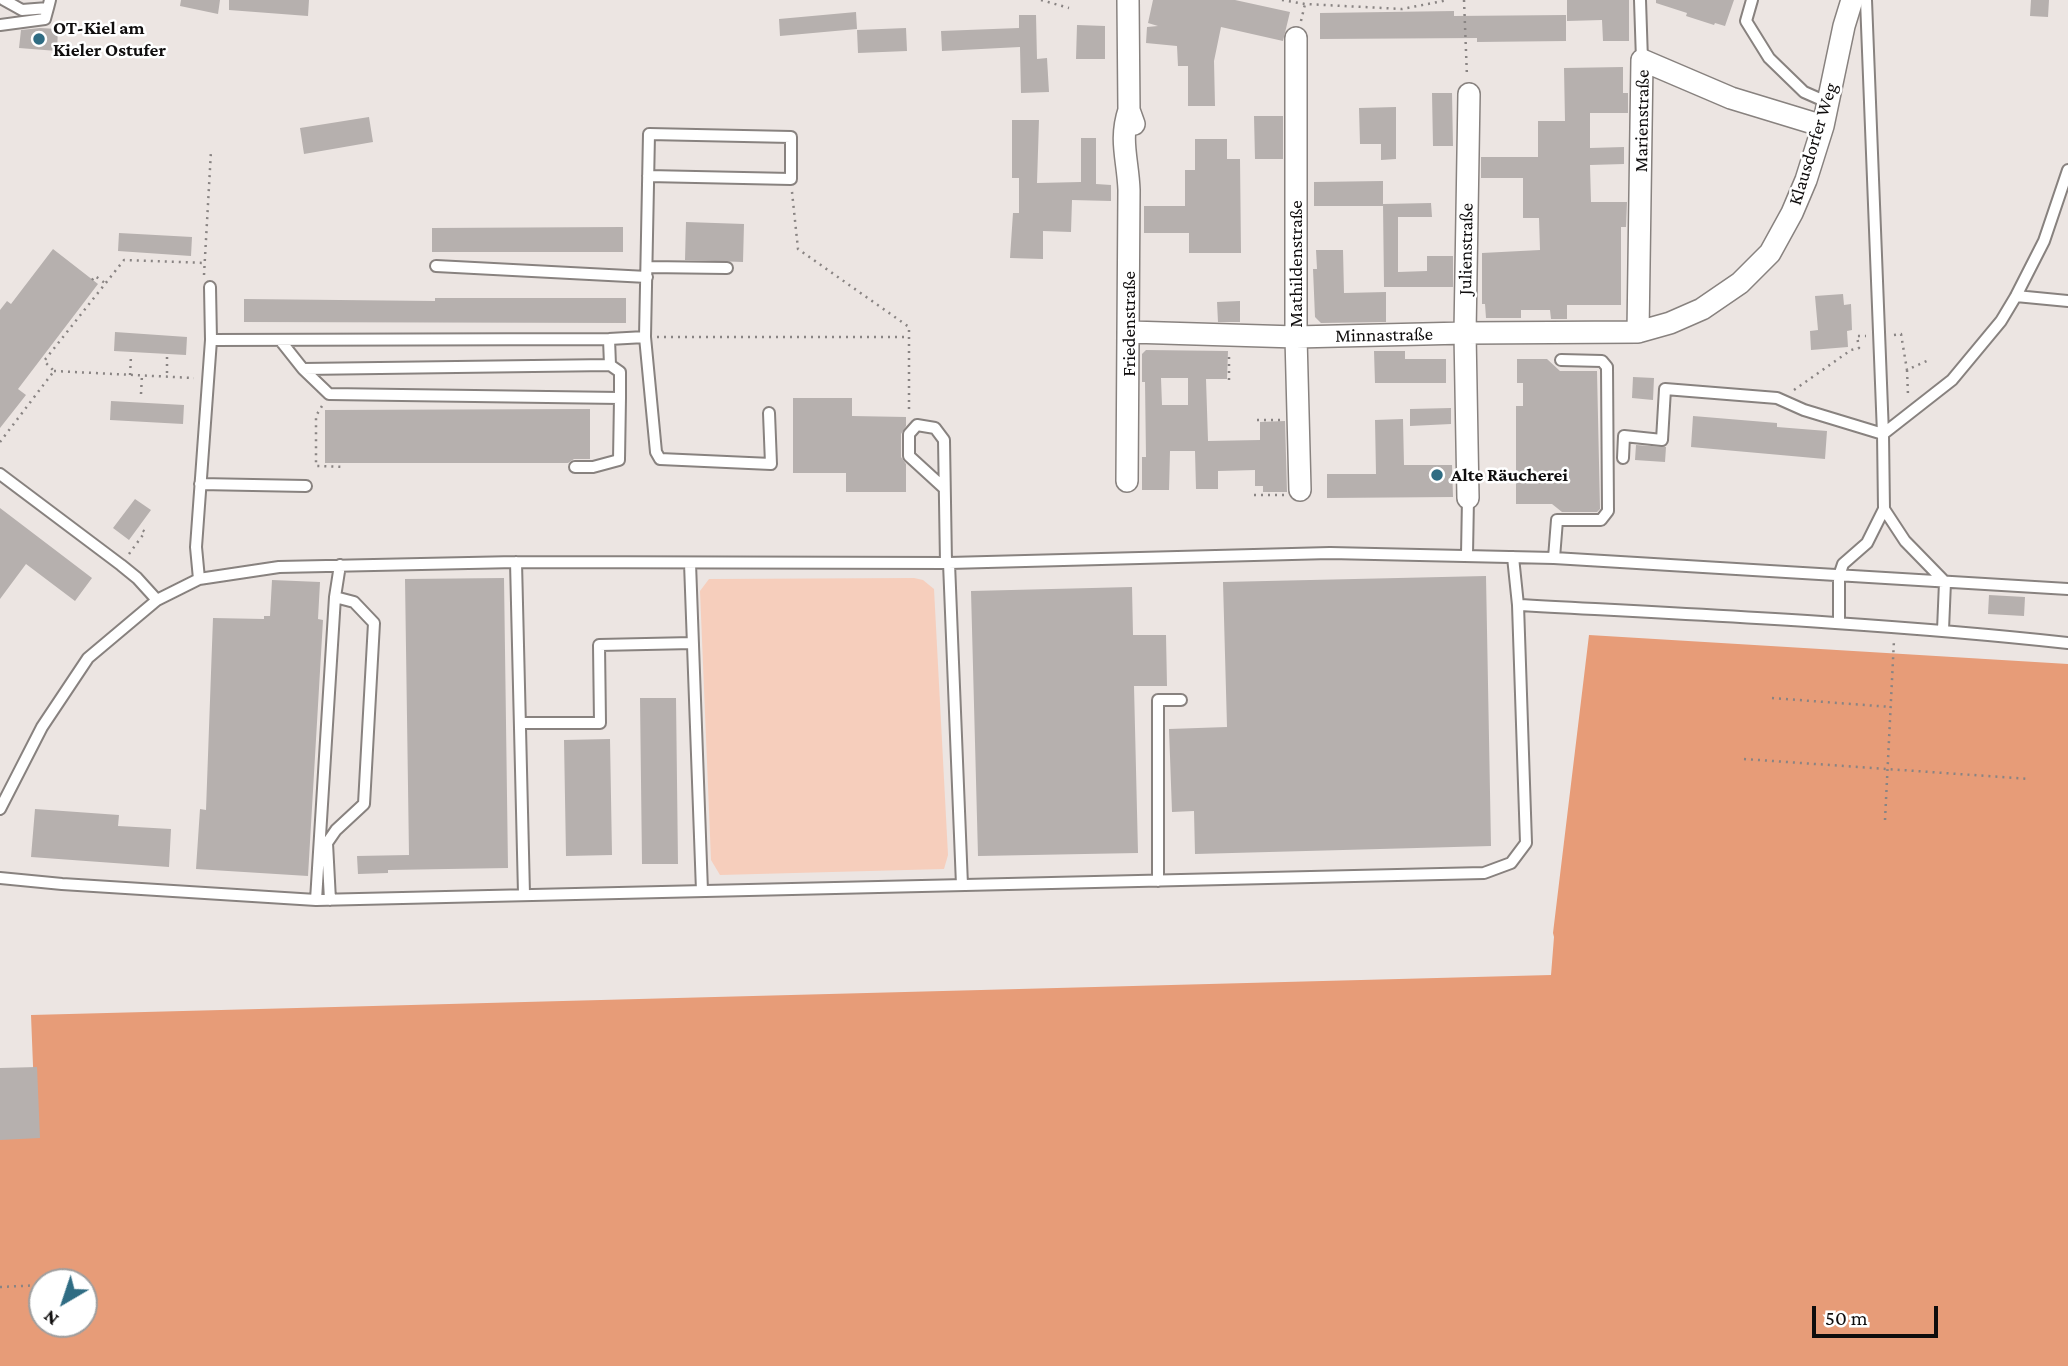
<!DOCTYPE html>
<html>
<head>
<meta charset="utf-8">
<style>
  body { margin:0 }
  #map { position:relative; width:2068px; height:1366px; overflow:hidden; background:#ece5e2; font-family:"Crimson Pro",serif }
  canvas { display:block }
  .north { position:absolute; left:28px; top:1268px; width:70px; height:70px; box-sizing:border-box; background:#fff; border:2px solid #9f9e9e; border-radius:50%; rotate:219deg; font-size:19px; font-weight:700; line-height:28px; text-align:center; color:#0f0d0d }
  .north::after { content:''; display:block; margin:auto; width:24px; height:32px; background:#2f6c83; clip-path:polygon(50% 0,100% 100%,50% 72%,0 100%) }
  .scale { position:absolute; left:1812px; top:1306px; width:126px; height:32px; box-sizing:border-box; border:4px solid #0f0d0d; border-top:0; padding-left:9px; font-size:21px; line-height:24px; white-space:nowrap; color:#0f0d0d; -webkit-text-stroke:5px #fff; paint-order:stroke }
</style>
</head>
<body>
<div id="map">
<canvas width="2068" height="1366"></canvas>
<div class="north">N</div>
<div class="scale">50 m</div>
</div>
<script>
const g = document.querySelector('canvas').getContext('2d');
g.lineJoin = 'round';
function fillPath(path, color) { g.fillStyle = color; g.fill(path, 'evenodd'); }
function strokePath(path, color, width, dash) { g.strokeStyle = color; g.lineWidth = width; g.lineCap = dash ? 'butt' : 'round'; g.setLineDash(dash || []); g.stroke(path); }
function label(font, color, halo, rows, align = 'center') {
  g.font = font + ' "Crimson Pro",serif'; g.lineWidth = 5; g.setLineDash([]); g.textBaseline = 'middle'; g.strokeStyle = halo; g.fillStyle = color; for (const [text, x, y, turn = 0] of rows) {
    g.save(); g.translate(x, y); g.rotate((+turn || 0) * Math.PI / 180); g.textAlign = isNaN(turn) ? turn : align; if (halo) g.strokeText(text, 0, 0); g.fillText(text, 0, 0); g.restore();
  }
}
const green = new Path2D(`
  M914,578L923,580L934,589L948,855L944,869L720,875L711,860L700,591L709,579Z`);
const water = new Path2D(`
  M1589,635L2068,664V1366H0V1091H34L31,1015L1551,975L1554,937L1553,933ZM42,1282H84V1324H42Z`);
const building = new Path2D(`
  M181,0H220L218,14L180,6Z
  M229,0H309L308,16L229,10Z
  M1153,0H1235L1290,12L1283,41L1221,27L1214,61L1215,106H1188V66H1178L1177,46L1146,43L1147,27L1158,26L1148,23Z
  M1567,0H1629V41H1603L1602,20L1567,21Z
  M1656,0H1734L1725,26L1715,23L1714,25L1686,16L1687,13L1656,3Z
  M2031,0H2049L2048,17L2030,16Z
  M1454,11V16L1566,15V41L1477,42V38L1320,39V13Z
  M856,12L857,29L780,36L779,19Z
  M1019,15H1036L1037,59L1047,58L1049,92L1021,93L1020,47L942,51L941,31L1019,28Z
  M1077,25L1105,26V59H1076Z
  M40,28L58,29L57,51L19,48L21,30Z
  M906,28L907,51L858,53L857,30Z
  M1623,67V93H1628V113H1590V148L1624,147V164L1590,165L1591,202H1627L1626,227H1621V305H1567V319H1551L1550,310H1521V318H1486L1485,304H1482V253L1540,250L1539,218H1523V178H1481V157H1538V121H1565L1564,68Z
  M1432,93H1452L1453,146H1433Z
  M1396,107V159L1381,160V144H1360L1359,108Z
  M1254,116H1283V159H1255Z
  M369,117L373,142L304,154L300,128Z
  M1012,120H1039L1037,183L1081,182V138H1096V184L1111,185V201L1072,200L1071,232L1043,231V259L1010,258L1013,213H1019V178H1012Z
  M1195,139H1227V159H1240L1241,253H1189V233H1144V206H1185V170H1195Z
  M1383,181V206H1314V182Z
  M1431,203L1432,217H1398V272L1427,271V256H1453V287H1384L1383,204Z
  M686,222L744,224L743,262L685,260Z
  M623,227V252H432V228Z
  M119,233L192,237L191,256L118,251Z
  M53,249L98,284L18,389L26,395L0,428V310L7,301L11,304Z
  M1316,250H1343L1344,293L1386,292V322L1321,323L1315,317L1313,269H1317Z
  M1843,294L1844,305L1851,304L1852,330L1847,331L1848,347L1811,350L1810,331L1818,330L1815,296Z
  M435,298H626V323L244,322V299L435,301Z
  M1240,301V322H1218L1217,302Z
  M115,332L187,337L186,355L114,351Z
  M1146,350L1228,351L1227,379H1206L1208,441L1260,440V422L1285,421L1287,492H1263V486H1255V470L1218,471V489H1196L1195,451H1170L1169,490H1142V457H1146L1145,382H1142V354ZM1161,378H1188V405H1162Z
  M1374,351H1405V359H1446V383H1375Z
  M1517,359H1547L1560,371H1597L1600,509L1597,512H1562L1552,504H1516V406H1523V383H1517Z
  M1633,377L1654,378L1653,400L1632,398Z
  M793,398H852V416L906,417V426L901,434V457L906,464V492H846V473H793Z
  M111,401L184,405L183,424L110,420Z
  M1451,408V424L1410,426V409Z
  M590,409V459H574L568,463H325V410Z
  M1693,416L1777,423V427L1827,431L1825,459L1691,447Z
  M1403,419L1404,465H1452L1453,497L1327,498V474H1376L1375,420Z
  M1636,445L1666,447L1665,462L1635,460Z
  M135,499L151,510L129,540L113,528Z
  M0,508L92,578L75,601L26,564L0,599Z
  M1486,576L1491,846L1195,854L1194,811L1172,812L1169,729L1227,727L1223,582Z
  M504,578L508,868L388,870V873L358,874L357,856L409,855L405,579Z
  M272,580L320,582L318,619L323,620L308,876L196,869L200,809L206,810L213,618L264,619V616H270Z
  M1132,587L1133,635H1166L1167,686H1134L1138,853L978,856L971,591Z
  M1989,595L2025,597L2024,616L1988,614Z
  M640,698H676L678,864H642Z
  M610,739L612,855L566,856L564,740Z
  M35,809L119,815L118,826L171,829L169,867L31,857Z
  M37,1067L40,1138L0,1140V1068Z`);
const path = new Path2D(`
  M1041,0L1069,8
  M1282,0L1305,4L1402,9L1448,0
  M1464,0L1467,77
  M1301,21L1305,4
  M792,192L798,249L909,327V337
  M204,275L211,151
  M92,280L95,276L105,283
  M1894,335L1901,334L1907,370L1931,359
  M657,337H909V414
  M167,357V376
  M1907,370L1908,395
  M54,371L194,378
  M130,375L131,356
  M1229,380V352
  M1794,390L1851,350L1859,348L1857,336H1866
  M141,394L142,375
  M322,406L316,416V466L344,467
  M1257,420H1281
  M0,442L54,371L44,361L124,260L205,263
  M1254,495H1284
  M129,554L145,532L139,527
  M1772,698L1891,707
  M1744,759L2030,779
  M1885,820L1894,640
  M0,1287L42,1285`);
const lane = new Path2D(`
  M4,0L22,10L48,8L50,0
  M1640,0L1642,60
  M1752,0L1746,21L1769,58L1804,92L1829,103
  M0,25L45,19L48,8
  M436,266L647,277
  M647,267L727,268
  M210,287L211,340
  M2016,296L2068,301
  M645,337L649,134L791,137V179L648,176
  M609,339L610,365L620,372V398
  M280,340L303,369L329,394L620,398L619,460L593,467H575
  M303,369L610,365
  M1623,458L1624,436L1662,440L1665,389L1777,398L1804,410L1883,434L1952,380L2001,321L2016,296L2044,241L2068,170
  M0,474L121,565L137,578L157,600
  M200,484L306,486
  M944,488L909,456V434L917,425L935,428L944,440L946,563
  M1884,509L1905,541L1945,582L1943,630
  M1467,555L1468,498
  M1554,558L1557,520H1601L1608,511L1607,367L1602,361L1561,360
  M516,562L524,894
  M690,563L702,891
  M949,563L962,885
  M199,579L196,547L211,340L609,339L645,337L656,452L660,459L771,464L769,413
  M335,597L340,565
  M1518,605C1702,615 1885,623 2068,643
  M1839,622V576L1843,564L1867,543L1884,509L1883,434L1866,0
  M521,723H600L599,645L693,643
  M0,809L42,727L88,658L157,600L199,579L279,567L516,562L949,563L1330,553L1554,558L2068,589
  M0,878L62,884L316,900L1484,873L1511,863L1526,843L1518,605L1513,557
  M1158,881V700H1181
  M316,900L335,597L354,602L374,623L364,804L336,830L327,843L330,900`);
const street = new Path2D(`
  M1128,0L1129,110L1134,124
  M1296,38V337L1300,490
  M1130,332L1296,337L1465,333L1638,332L1670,323L1702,309L1740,283L1770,253L1792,213L1806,180L1823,126L1844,26L1852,0
  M1638,332L1642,60L1731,98L1823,126
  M1127,481L1129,190C1128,160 1119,140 1129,110
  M1468,498L1465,333L1469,94`);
const markers = [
  [39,39,7,"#2f6c83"],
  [1437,475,7,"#2f6c83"]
];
const poiNames = [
  ["OT-Kiel am",53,28],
  ["Kieler Ostufer",53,50],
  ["Alte Räucherei",1451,475]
];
const streetNames = [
  ["Marienstraße",1642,121,-89],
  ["Klausdorfer Weg",1813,144,-73],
  ["Julienstraße",1466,249,-89],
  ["Mathildenstraße",1296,264,-90],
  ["Friedenstraße",1129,324,-90],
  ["Minnastraße",1384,335,-1]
];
fillPath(green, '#f6cebc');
fillPath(water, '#e79c78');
fillPath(building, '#b6b0ae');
strokePath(lane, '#88827f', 14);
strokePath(street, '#88827f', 24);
strokePath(path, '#898483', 2.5, [2, 5]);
strokePath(lane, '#fff', 10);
strokePath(street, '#fff', 21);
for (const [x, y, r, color] of markers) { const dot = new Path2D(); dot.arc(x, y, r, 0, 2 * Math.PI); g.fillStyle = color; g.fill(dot); strokePath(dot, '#fff', 2.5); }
label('bold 19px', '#0f0d0d', '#fff', poiNames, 'left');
label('19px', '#0f0d0d', '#fff', streetNames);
</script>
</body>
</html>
